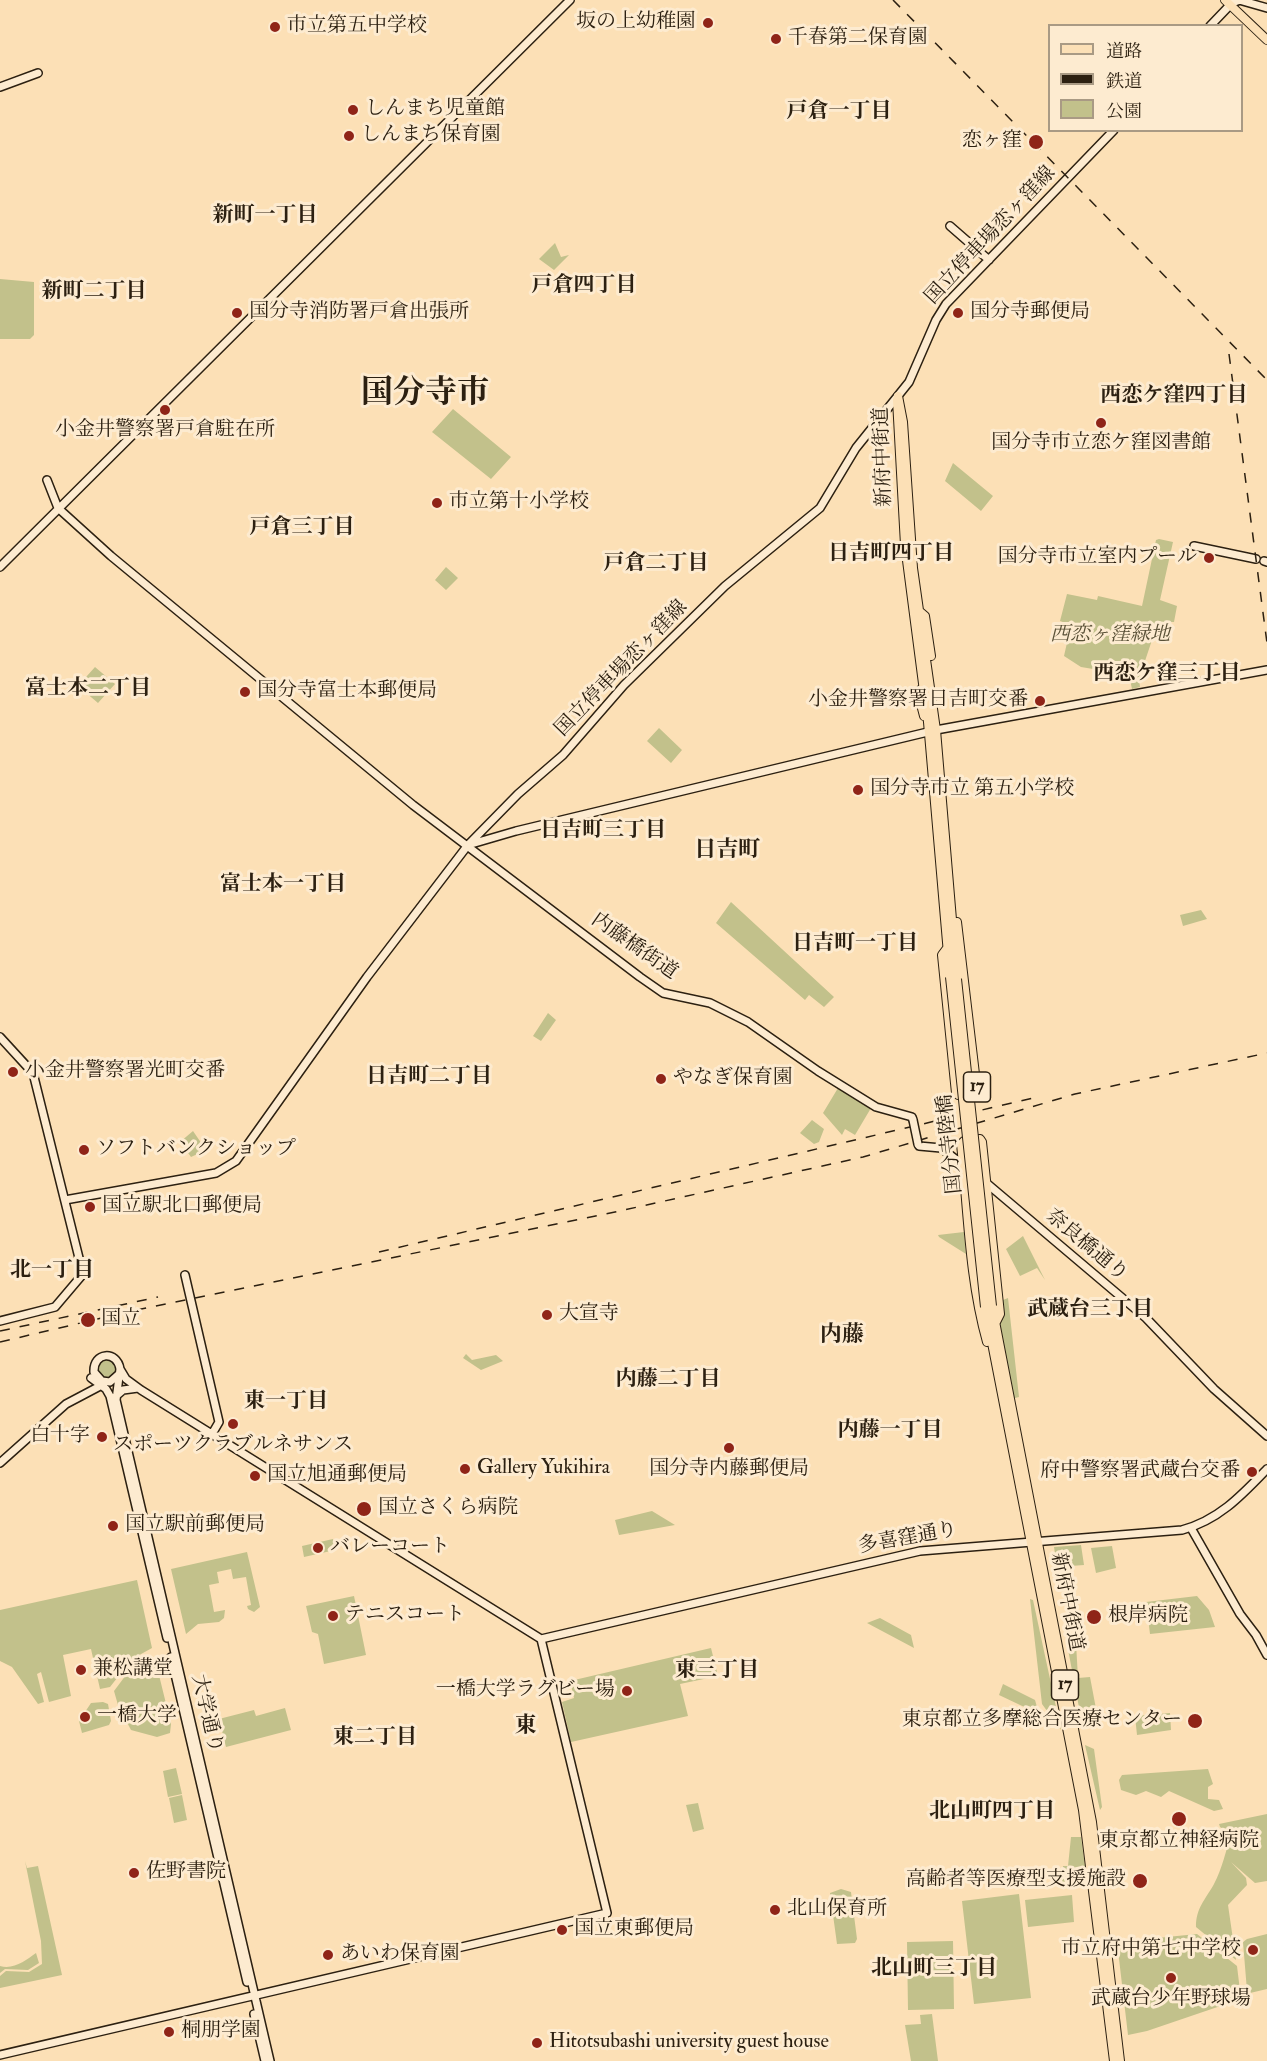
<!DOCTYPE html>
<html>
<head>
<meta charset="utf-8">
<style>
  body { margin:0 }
  #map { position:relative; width:1267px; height:2061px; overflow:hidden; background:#fce0b6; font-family:"IM FELL Double Pica","Noto Serif JP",serif }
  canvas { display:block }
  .legend { position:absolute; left:1048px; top:24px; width:195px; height:108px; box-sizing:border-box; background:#fdebd0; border:2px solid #a99a84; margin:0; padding:8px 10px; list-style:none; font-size:18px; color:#2c2011 }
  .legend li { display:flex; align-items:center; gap:12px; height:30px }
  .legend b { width:30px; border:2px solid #a99a84 }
</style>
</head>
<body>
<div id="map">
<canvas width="1267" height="2061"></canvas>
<ul class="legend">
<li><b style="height:8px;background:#fce0b6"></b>道路</li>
<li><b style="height:8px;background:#2c2011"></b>鉄道</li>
<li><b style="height:16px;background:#c2c18b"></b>公園</li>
</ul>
</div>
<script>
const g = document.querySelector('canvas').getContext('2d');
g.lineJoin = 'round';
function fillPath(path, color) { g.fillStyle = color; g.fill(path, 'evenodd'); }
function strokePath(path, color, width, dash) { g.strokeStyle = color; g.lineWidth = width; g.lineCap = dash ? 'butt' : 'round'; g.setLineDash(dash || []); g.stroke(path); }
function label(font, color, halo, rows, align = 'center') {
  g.font = font + ' "IM FELL Double Pica","Noto Serif JP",serif'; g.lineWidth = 6; g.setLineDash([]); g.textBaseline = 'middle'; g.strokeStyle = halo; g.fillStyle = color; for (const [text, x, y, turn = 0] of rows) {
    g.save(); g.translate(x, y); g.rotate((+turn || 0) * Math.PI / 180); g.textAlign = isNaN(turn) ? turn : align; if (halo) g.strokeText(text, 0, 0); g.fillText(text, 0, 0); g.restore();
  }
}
const green = new Path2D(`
  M555,243L561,257L569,255L554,270L539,259Z
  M0,279L34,282V335L30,339H0Z
  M453,409L511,457L491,479L432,432Z
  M953,463L993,496L981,511L945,481Z
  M1159,539L1173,542L1160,600L1177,606L1174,622H1158L1139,679L1140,687L1132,689L1129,675L1081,667L1064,656L1071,625L1060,621L1067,594L1097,600L1098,596L1142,606L1156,540Z
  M446,567L458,578L446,590L435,580Z
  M95,667L115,684L98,703L78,686Z
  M659,728L682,750L671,763L647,741Z
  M731,902L834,997L824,1007L809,995L805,1000L716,923Z
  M1201,910L1207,919L1183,926L1180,915Z
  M548,1013L556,1020L541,1041L533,1036Z
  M838,1088L871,1108L855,1135L845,1129L842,1135L823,1113Z
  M812,1120L824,1129L819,1142L814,1144L800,1133Z
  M193,1131L206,1150L191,1157L180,1142Z
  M964,1232L966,1254L939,1237L938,1235Z
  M1023,1236L1045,1280L1037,1268L1020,1276L1006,1249Z
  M1008,1298L1019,1397L1011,1399L997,1313L998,1302Z
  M466,1354L472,1360L496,1355L503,1361L481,1370L463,1358Z
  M97 1368a10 10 0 1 1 20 0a10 10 0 1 1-20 0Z
  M652,1511L675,1525L619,1535L615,1520Z
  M333,1539L335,1550L304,1557L302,1546Z
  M1081,1545L1084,1565L1057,1567L1054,1547Z
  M1112,1546L1116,1568L1096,1573L1091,1548Z
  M247,1552L260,1607L254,1612L248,1609L247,1606L251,1605L246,1577L233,1579L231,1569L217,1572L219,1583L209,1585L214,1612L225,1610L224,1618L219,1622L198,1624L186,1634L171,1569Z
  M137,1580L152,1648L132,1659L110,1687L100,1689L91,1649L63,1655L71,1696L49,1702L41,1672L37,1674L44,1702L38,1704L12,1667L0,1661V1610Z
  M354,1596L366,1655L324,1664L318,1634L312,1632L306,1606Z
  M1197,1596L1209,1610L1215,1627L1150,1634L1146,1602Z
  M1030,1599L1033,1600L1061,1730L1042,1704Z
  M880,1618L911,1635L914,1648L867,1623Z
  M1076,1643L1078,1678L1090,1677L1097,1714L1081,1718L1067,1644Z
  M711,1648L718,1676L680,1684L688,1716L571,1742L562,1702L574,1698L570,1681Z
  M154,1664L158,1671L171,1724L170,1733L157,1737L131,1730L118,1705L114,1691L126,1675Z
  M1003,1684L1035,1700L1039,1714L999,1695Z
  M103,1702L108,1704L111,1721L109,1725L82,1733L79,1721L91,1703Z
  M285,1708L291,1730L226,1747L219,1719L254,1710L256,1716Z
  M1170,1713L1171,1730L1137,1735L1135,1716Z
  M1085,1745L1094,1749L1102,1807L1100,1810Z
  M176,1768L182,1794L168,1797L163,1771Z
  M1208,1769L1213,1784L1208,1787V1799L1219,1800L1223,1809L1214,1811L1169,1791L1161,1797L1146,1791L1136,1795L1121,1790L1119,1780L1122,1775Z
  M182,1795L187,1820L174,1823L169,1798Z
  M698,1803L704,1829L693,1832L686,1805Z
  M1267,1814V1881L1255,1883L1231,1862L1246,1878L1247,1885L1228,1905L1236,1960L1196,1927C1196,1908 1205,1900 1214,1884C1222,1869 1226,1851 1231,1834L1220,1827L1219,1824Z
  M1071,1837H1081L1087,1880L1062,1882L1063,1866H1068Z
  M25,1861L27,1868L38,1866L62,1975L0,1988V1976L6,1971L29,1972L42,1964L41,1941Z
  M841,1889L851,1892L857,1939L855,1943L837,1944L830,1893Z
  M1019,1894L1031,1998L974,2004L962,1901Z
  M1072,1895L1074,1922L1028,1927L1025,1900Z
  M1197,1934L1237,1966L1241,1999L1147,2031L1128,2035L1117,1942Z
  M1267,1934V1989L1250,1993L1247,1991L1243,1942L1247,1939Z
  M953,1941L954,2009L908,2010L907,1942Z
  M36,1953L39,1963L28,1970L5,1969L0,1973V1966C14,1970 26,1960 36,1953Z
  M932,2014L938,2061H911L905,2025L921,2024L920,2015Z`);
const secondary = new Path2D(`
  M1239,0L1267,8
  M1210,26L1232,3L1240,0
  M0,87L38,73
  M950,226L989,260
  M47,480L58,508L111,556L413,805L640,977L663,993L710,1003L748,1022L818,1071L876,1107L912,1117L913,1120
  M1194,546L1256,559
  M1264,561L1267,562
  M0,567L570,0
  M468,845L516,831L936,730L1267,670
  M0,1037L33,1073L83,1274L55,1307L0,1321
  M918,1144L919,1146L941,1148L966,1167
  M984,1181L1146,1318L1214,1389L1267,1436
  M65,1200L216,1173L236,1161L367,977L468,845L518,794L563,755L624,685L725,586L820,508L856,448L909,382L936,320L946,304L1114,130
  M185,1275L219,1422L212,1434
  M120,1369L126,1379L141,1390L541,1639
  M119,1374L110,1382L102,1381L94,1372C93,1352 117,1350 120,1369L116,1400L270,2061
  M91,1378L106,1389L110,1396L167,1638
  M116,1396L123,1390L138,1388
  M0,1463L66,1404L102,1385
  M1191,1528L1240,1614L1256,1635L1267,1655
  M541,1639L920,1551L1182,1530C1219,1520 1242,1495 1267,1469
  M171,1657L247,1982
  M254,2014L265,2061
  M0,2055L607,1913L541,1639`);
const primary = new Path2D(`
  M1225,0L1267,40
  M898,396L903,422L913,568L936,730L957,979
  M897,400L905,545L928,722L950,977
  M918,610L925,616L931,656
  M923,687L918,693L924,716
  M948,947L942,955L956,1093L958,1095L975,1094L977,1091L957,922
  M992,1306L1092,1822L1120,2061
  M985,1307L1083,1810L1114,2061
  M987,1342C969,1278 968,1209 961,1144L964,1141L980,1139L982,1142L1000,1314L995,1324`);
const rail = new Path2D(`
  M893,0L1267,380
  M1229,354L1267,643
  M379,1252L1033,1098
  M0,1331L158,1297
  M0,1342L127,1312L615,1212L863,1157L1075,1094L1267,1053`);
const secondaryBridge = new Path2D(`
  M913,1120L918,1144`);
const primaryBridge = new Path2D(`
  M950,977L985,1307
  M957,979L992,1306`);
const markers = [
  [708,23,6,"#8f2418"],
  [275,27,6,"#8f2418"],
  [776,39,6,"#8f2418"],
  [353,110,6,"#8f2418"],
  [349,136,6,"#8f2418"],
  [1036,142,8,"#8f2418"],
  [237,313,6,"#8f2418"],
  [958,313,6,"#8f2418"],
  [165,410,6,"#8f2418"],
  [1101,423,6,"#8f2418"],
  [437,503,6,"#8f2418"],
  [1209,558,6,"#8f2418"],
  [245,692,6,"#8f2418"],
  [1040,701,6,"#8f2418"],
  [858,790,6,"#8f2418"],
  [13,1072,6,"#8f2418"],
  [661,1079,6,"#8f2418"],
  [84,1150,6,"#8f2418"],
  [90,1207,6,"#8f2418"],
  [547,1315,6,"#8f2418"],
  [88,1320,8,"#8f2418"],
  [233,1424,6,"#8f2418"],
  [102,1437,6,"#8f2418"],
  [729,1448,6,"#8f2418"],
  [465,1469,6,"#8f2418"],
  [1252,1472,6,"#8f2418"],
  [255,1476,6,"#8f2418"],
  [364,1509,8,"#8f2418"],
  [113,1526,6,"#8f2418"],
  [318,1548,6,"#8f2418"],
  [333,1616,6,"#8f2418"],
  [1094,1617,8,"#8f2418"],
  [81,1670,6,"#8f2418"],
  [627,1691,6,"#8f2418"],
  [85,1717,6,"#8f2418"],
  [1195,1721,8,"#8f2418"],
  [1179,1819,8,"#8f2418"],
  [134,1873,6,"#8f2418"],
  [1140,1881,8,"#8f2418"],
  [775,1910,6,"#8f2418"],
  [562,1930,6,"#8f2418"],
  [1253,1950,6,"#8f2418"],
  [328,1955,6,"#8f2418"],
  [1171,1978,6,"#8f2418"],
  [169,2032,6,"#8f2418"],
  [537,2043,6,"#8f2418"]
];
const shields = [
  [977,1087,27],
  [1065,1685,27]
];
const shieldNames = [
  ["17",977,1087],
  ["17",1065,1685]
];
const poiNames = [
  ["坂の上幼稚園",696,23,"right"],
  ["市立第五中学校",287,27],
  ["千春第二保育園",788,39],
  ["しんまち児童館",365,110],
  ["しんまち保育園",361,136],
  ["恋ヶ窪",1022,142,"right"],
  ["国分寺消防署戸倉出張所",249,313],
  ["国分寺郵便局",970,313],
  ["小金井警察署戸倉駐在所",165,431,"center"],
  ["国分寺市立恋ケ窪図書館",1101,444,"center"],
  ["市立第十小学校",449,503],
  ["国分寺市立室内プール",1197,558,"right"],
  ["国分寺富士本郵便局",257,692],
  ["小金井警察署日吉町交番",1028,701,"right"],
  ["国分寺市立 第五小学校",870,790],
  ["小金井警察署光町交番",25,1072],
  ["やなぎ保育園",673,1079],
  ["ソフトバンクショップ",96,1150],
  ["国立駅北口郵便局",102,1207],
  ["大宣寺",559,1315],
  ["国立",101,1320],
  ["白十字",90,1437,"right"],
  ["スポーツクラブルネサンス",233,1446,"center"],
  ["Gallery Yukihira",477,1469],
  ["国分寺内藤郵便局",729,1470,"center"],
  ["府中警察署武蔵台交番",1240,1472,"right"],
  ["国立旭通郵便局",267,1476],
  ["国立さくら病院",378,1509],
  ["国立駅前郵便局",125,1526],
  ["バレーコート",330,1548],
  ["テニスコート",345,1616],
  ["根岸病院",1108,1617],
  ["兼松講堂",93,1670],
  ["一橋大学ラグビー場",615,1691,"right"],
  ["一橋大学",97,1717],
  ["東京都立多摩総合医療センター",1182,1721,"right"],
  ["東京都立神経病院",1179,1842,"center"],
  ["佐野書院",146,1873],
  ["高齢者等医療型支援施設",1126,1881,"right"],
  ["北山保育所",787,1910],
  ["国立東郵便局",574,1930],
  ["市立府中第七中学校",1241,1950,"right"],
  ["あいわ保育園",340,1955],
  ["武蔵台少年野球場",1171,2000,"center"],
  ["桐朋学園",181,2032],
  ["Hitotsubashi university guest house",549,2043]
];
const streetNames = [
  ["国立停車場恋ヶ窪線",991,236,-47],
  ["新府中街道",884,457,-92],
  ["国立停車場恋ヶ窪線",622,669,-46],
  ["内藤橋街道",634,947,35],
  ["国分寺陸橋",951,1144,-96],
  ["奈良橋通り",1086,1246,40],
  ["多喜窪通り",908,1539,-10],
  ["新府中街道",1066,1602,79],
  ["大学通り",206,1714,77]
];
const parkNames = [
  ["西恋ヶ窪緑地",1110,636]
];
const neighbourhoodNames = [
  ["戸倉一丁目",839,112],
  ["新町一丁目",265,216],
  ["戸倉四丁目",584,286],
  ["新町二丁目",94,292],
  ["西恋ケ窪四丁目",1174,396],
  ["戸倉三丁目",302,528],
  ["日吉町四丁目",891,554],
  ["戸倉二丁目",656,564],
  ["西恋ケ窪三丁目",1167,674],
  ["富士本二丁目",88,689],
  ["日吉町三丁目",603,831],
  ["富士本一丁目",283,885],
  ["日吉町一丁目",855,944],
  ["日吉町二丁目",429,1077],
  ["北一丁目",52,1271],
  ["武蔵台三丁目",1090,1310],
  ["内藤二丁目",668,1380],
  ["東一丁目",286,1402],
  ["内藤一丁目",890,1431],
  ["東三丁目",717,1671],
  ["東二丁目",375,1738],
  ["北山町四丁目",992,1812],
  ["北山町三丁目",934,1969]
];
const quarterNames = [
  ["日吉町",727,851],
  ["内藤",842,1336],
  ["東",526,1727]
];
const townNames = [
  ["国分寺市",425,395]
];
fillPath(green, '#c2c18b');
strokePath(secondary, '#2c2011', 10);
strokePath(primary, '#2c2011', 10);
strokePath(secondary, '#fdebd0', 7);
strokePath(primary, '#fce0b6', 8);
strokePath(rail, '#2c2011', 1.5, [10, 10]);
strokePath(secondaryBridge, '#2c2011', 10, []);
strokePath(primaryBridge, '#2c2011', 10, []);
strokePath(secondaryBridge, '#fdebd0', 7);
strokePath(primaryBridge, '#fce0b6', 8);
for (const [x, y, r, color] of markers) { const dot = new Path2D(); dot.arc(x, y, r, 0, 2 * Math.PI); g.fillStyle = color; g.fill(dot); strokePath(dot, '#fdebd0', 2); }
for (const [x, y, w] of shields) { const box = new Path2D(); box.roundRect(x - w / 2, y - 15, w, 30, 4.5); g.fillStyle = '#fdebd0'; g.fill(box); strokePath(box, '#2c2011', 1.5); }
label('bold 18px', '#2c2011', null, shieldNames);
label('20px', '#2c2011', '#fdebd0', poiNames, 'left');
label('20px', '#2c2011', '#fdebd0', streetNames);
label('italic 20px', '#595036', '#fdebd0', parkNames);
label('bold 21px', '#2c2011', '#fdebd0', neighbourhoodNames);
label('bold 22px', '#2c2011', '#fdebd0', quarterNames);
label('bold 32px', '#2c2011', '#fdebd0', townNames);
</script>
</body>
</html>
